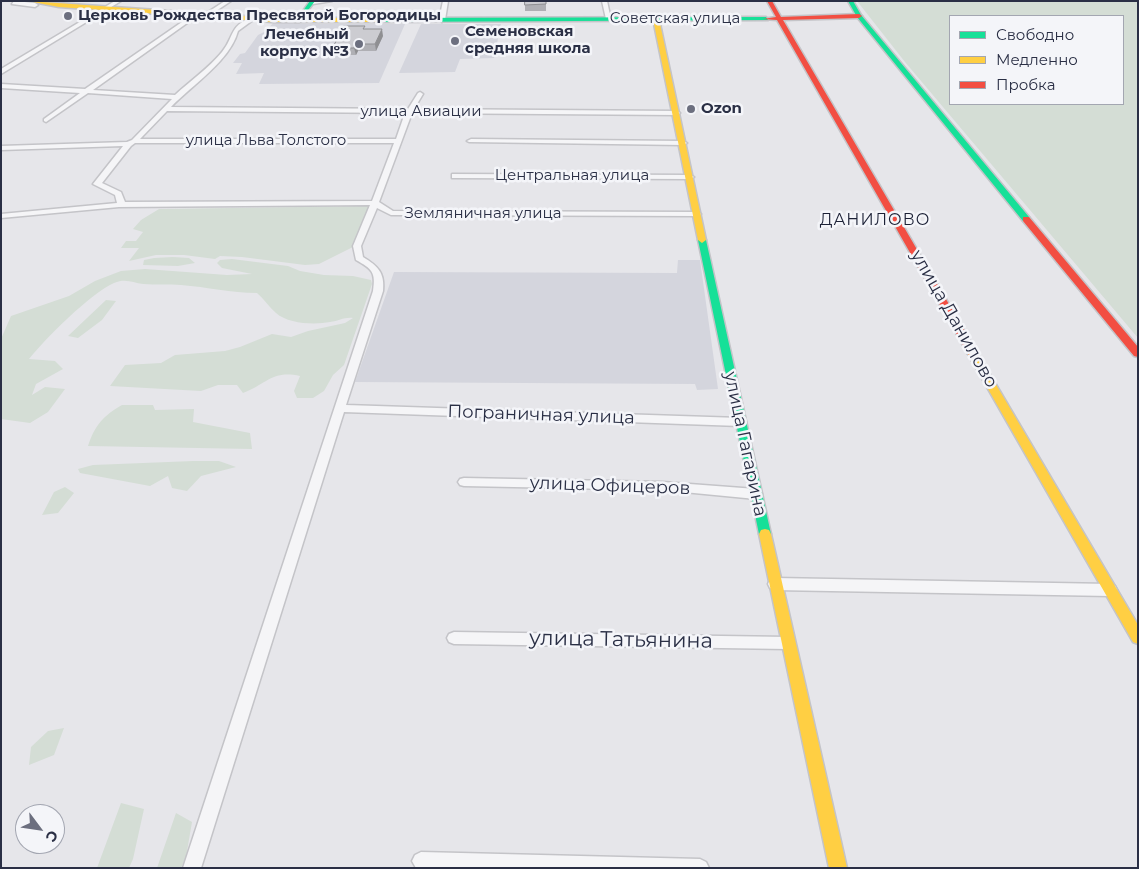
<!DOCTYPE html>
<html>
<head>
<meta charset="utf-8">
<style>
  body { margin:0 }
  #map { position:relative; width:1139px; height:869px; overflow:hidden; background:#e6e6ea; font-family:Montserrat,sans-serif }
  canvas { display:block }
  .frame { position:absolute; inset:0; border:2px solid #2a2f45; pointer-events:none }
  .legend { position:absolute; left:949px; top:15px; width:175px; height:90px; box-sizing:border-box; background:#f4f5f9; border:1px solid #a3a6b1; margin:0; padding:6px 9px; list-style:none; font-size:15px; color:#2a2f45 }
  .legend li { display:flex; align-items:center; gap:10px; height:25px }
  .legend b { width:25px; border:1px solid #a3a6b1 }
  .north { position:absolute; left:15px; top:804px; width:50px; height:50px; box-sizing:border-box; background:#f4f5f9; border:1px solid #a3a6b1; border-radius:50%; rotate:121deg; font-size:14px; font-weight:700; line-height:20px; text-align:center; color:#2a2f45 }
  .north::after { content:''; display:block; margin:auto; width:18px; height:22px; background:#6c6f7f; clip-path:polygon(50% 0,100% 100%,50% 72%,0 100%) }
</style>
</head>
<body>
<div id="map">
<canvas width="1139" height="869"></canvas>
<div class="frame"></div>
<ul class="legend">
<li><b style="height:6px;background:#16e098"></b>Свободно</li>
<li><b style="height:6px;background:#ffcf43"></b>Медленно</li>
<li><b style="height:6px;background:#f24e42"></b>Пробка</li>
</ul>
<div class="north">С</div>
</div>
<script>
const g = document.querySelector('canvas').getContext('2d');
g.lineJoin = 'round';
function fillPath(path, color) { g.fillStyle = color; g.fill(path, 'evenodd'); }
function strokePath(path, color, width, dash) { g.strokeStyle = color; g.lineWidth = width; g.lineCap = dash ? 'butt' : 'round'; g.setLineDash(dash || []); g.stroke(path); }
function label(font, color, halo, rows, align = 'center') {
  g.font = font + ' Montserrat,sans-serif'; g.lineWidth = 5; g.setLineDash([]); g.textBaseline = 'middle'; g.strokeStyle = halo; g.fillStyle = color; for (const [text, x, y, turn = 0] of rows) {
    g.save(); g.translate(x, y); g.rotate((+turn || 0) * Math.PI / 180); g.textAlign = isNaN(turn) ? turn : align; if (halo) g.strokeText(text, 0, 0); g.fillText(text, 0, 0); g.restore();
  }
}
const built = new Path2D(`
  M274,22L306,24H405L379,83L259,84L264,73L236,74L242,63H233L240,54L245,53L258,35L266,31Z
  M421,24H501L494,58L460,59L455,72L399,73Z
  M678,260H700L718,389L697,390L695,384L355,382L394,272L677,273Z`);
const green = new Path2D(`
  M857,1H1138V338L905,62ZM950,16H1123V104H950Z
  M371,206L353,247L319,264L305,265L242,257L220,256L215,259L184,255H156L129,261L139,248H121L126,241H136L143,232L133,229L141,220L159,209Z
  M173,257L189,258L195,263L178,266L143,265L144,260L154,258Z
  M232,259L288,266L300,271L324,275L353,276L371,280L372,284L344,365L333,375L324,391L313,398H297L294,391L300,376C272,370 267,384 243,393L237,385H218L201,391L110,386L125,365L161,363L175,355L225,351L240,347L272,334L291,337L308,331L345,323L353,318C344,317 339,321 330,322C315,325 288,324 276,313C269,307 264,299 257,293C231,293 207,287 181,285C169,284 156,285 143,284C133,283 126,278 114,283C91,293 45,339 29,359L55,361L63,369L36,384L32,395L45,387L65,389L48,412L30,423L1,419V339L11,316L69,296L95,281L121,271L145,269L227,275L252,274L222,268L217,263L220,260Z
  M106,300L116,301L102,320L78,338L68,336Z
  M122,405H153L155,410L194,409L193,422L250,433L252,449L88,446C95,425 103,416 122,405Z
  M193,461H219L236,467L201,476L187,491L172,488L168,476L150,486L80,473L78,469L93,465Z
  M65,487L74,493L58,513L42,515L54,492Z
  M64,728L54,755L29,765L31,747L48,731Z
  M121,803L144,809L133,859L129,868H97Z
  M176,813L192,822L186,857L181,868H157Z`);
const street = new Path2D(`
  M14,1L35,3L38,5L35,7L12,4Z
  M115,1H121L1,74V69Z
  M225,1H231L207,17L202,16Z
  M311,1H332L313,4Z
  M443,1H448L445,20L442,22L439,20Z
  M602,1H607L611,20L606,19Z
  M195,13L197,16L93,90L175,95C190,81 209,68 222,52C235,36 228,28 251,17L253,20L238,31C230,61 192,85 171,107L408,109L418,93L420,92L423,94L414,109L677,111L680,113L677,115L412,113L379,202L393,211L697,212L701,214L697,216L391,215L377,208L361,246L363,257C378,266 385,273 383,291L346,405L740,418L746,422L740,426L344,412L201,868H183L373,291C376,272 372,269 356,260L353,246L370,205L119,207L1,218V214L117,203L115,195L93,184L123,146L1,150V146L127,142L132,140L172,99L88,93L46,122L44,121V119L80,93L1,88V84L85,89ZM167,111L405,113L396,139H140ZM135,143H394L372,201L125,202L121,192L102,183L131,146Z
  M471,139L683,141L687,143L683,145L469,142L467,141Z
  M452,174L690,175L694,177L690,179L455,178H452Z
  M464,478L663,482L756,489L760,491L762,494L760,497L756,499L663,490L464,486L460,485L458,482L460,479Z
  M775,578L1110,584L1115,586L1117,590L1115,594L1110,596L775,590L770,588L768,584L770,580Z
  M454,632L788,637L793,639L795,643L793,647L788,649L454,644L449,642L447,638L449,634Z
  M421,852L700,859L706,862L709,868H416L412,861L415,855Z`);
const fast = new Path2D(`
  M310,1H315L299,22H295Z
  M848,1H853L861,15L1029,217V221H1023L857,17Z
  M766,17L768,20L379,22L376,20L379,18Z
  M702,237L706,240L771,534L769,538L765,539L761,538L759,534L698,240Z`);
const slow = new Path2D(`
  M28,1L272,18H379L382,20L379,22H272L59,7Z
  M656,17L659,19L706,240L702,243L698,240L653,19Z
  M973,351L978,354L1138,625V644L1133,642L968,354Z
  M765,529L769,530L771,534L847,868H829L759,534L761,530Z`);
const jam = new Path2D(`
  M767,1H772L781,17L859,14L862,16L859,18L783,20L978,354L977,356L973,357L968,354L777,20L763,19L776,17Z
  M1023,217H1029L1138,347V357L1134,356L1023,221Z`);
const wall = new Path2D(`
  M546,1V11H525V5Z
  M383,36L376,51H358L356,55H334L333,48Z`);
const shadedWall = new Path2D(`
  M382,29L383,36L376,51L375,44Z
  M356,44L358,51L356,55L354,48Z`);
const building = new Path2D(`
  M525,1H546V4L525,5Z
  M344,26H365L363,29H382L375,44H356L354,48H333Z`);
const markers = [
  [68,16,5,"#6c6f7f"],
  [455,41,5,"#6c6f7f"],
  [359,44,5,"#6c6f7f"],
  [691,109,5,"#6c6f7f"]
];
const farPoinames = [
  ["Церковь Рождества Пресвятой Богородицы",78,16],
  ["Семеновская",465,32],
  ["средняя школа",465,49],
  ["Лечебный",349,35,"right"],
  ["корпус №3",349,52,"right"],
  ["Ozon",701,109]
];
const farStreetnames = [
  ["Советская улица",675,19],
  ["улица Авиации",421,112],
  ["улица Льва Толстого",266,141],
  ["Центральная улица",572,176],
  ["Земляничная улица",483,214]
];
const farQuarternames = [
  ["ДАНИЛОВО",875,220]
];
const streetNames = [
  ["улица Данилово",954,319,60],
  ["Пограничная улица",541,415,2],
  ["улица Гагарина",745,444,78],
  ["улица Офицеров",610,486,2]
];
const nearStreetnames = [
  ["улица Татьянина",621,640,1]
];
fillPath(built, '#d4d5dd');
fillPath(green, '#d4ddd5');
strokePath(street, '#c4c4c8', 3);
strokePath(fast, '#c4c4c8', 3);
strokePath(slow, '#c4c4c8', 3);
strokePath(jam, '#c4c4c8', 3);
fillPath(street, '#f5f5f7');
fillPath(fast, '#16e098');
fillPath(slow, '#ffcf43');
fillPath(jam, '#f24e42');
fillPath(wall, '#afafb4');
fillPath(shadedWall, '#8f8f92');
fillPath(building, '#ccccd1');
strokePath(building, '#8f8f92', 1);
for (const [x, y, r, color] of markers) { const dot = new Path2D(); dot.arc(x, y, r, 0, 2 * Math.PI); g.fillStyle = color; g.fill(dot); strokePath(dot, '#f4f5f9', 2); }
label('bold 15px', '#2a2f45', '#f4f5f9', farPoinames, 'left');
label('15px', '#2a2f45', '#f4f5f9', farStreetnames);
g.letterSpacing = '1px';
label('16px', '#1c2136', '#f4f5f9', farQuarternames);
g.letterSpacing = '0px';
label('18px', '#2a2f45', '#f4f5f9', streetNames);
label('21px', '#2a2f45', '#f4f5f9', nearStreetnames);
</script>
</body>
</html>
